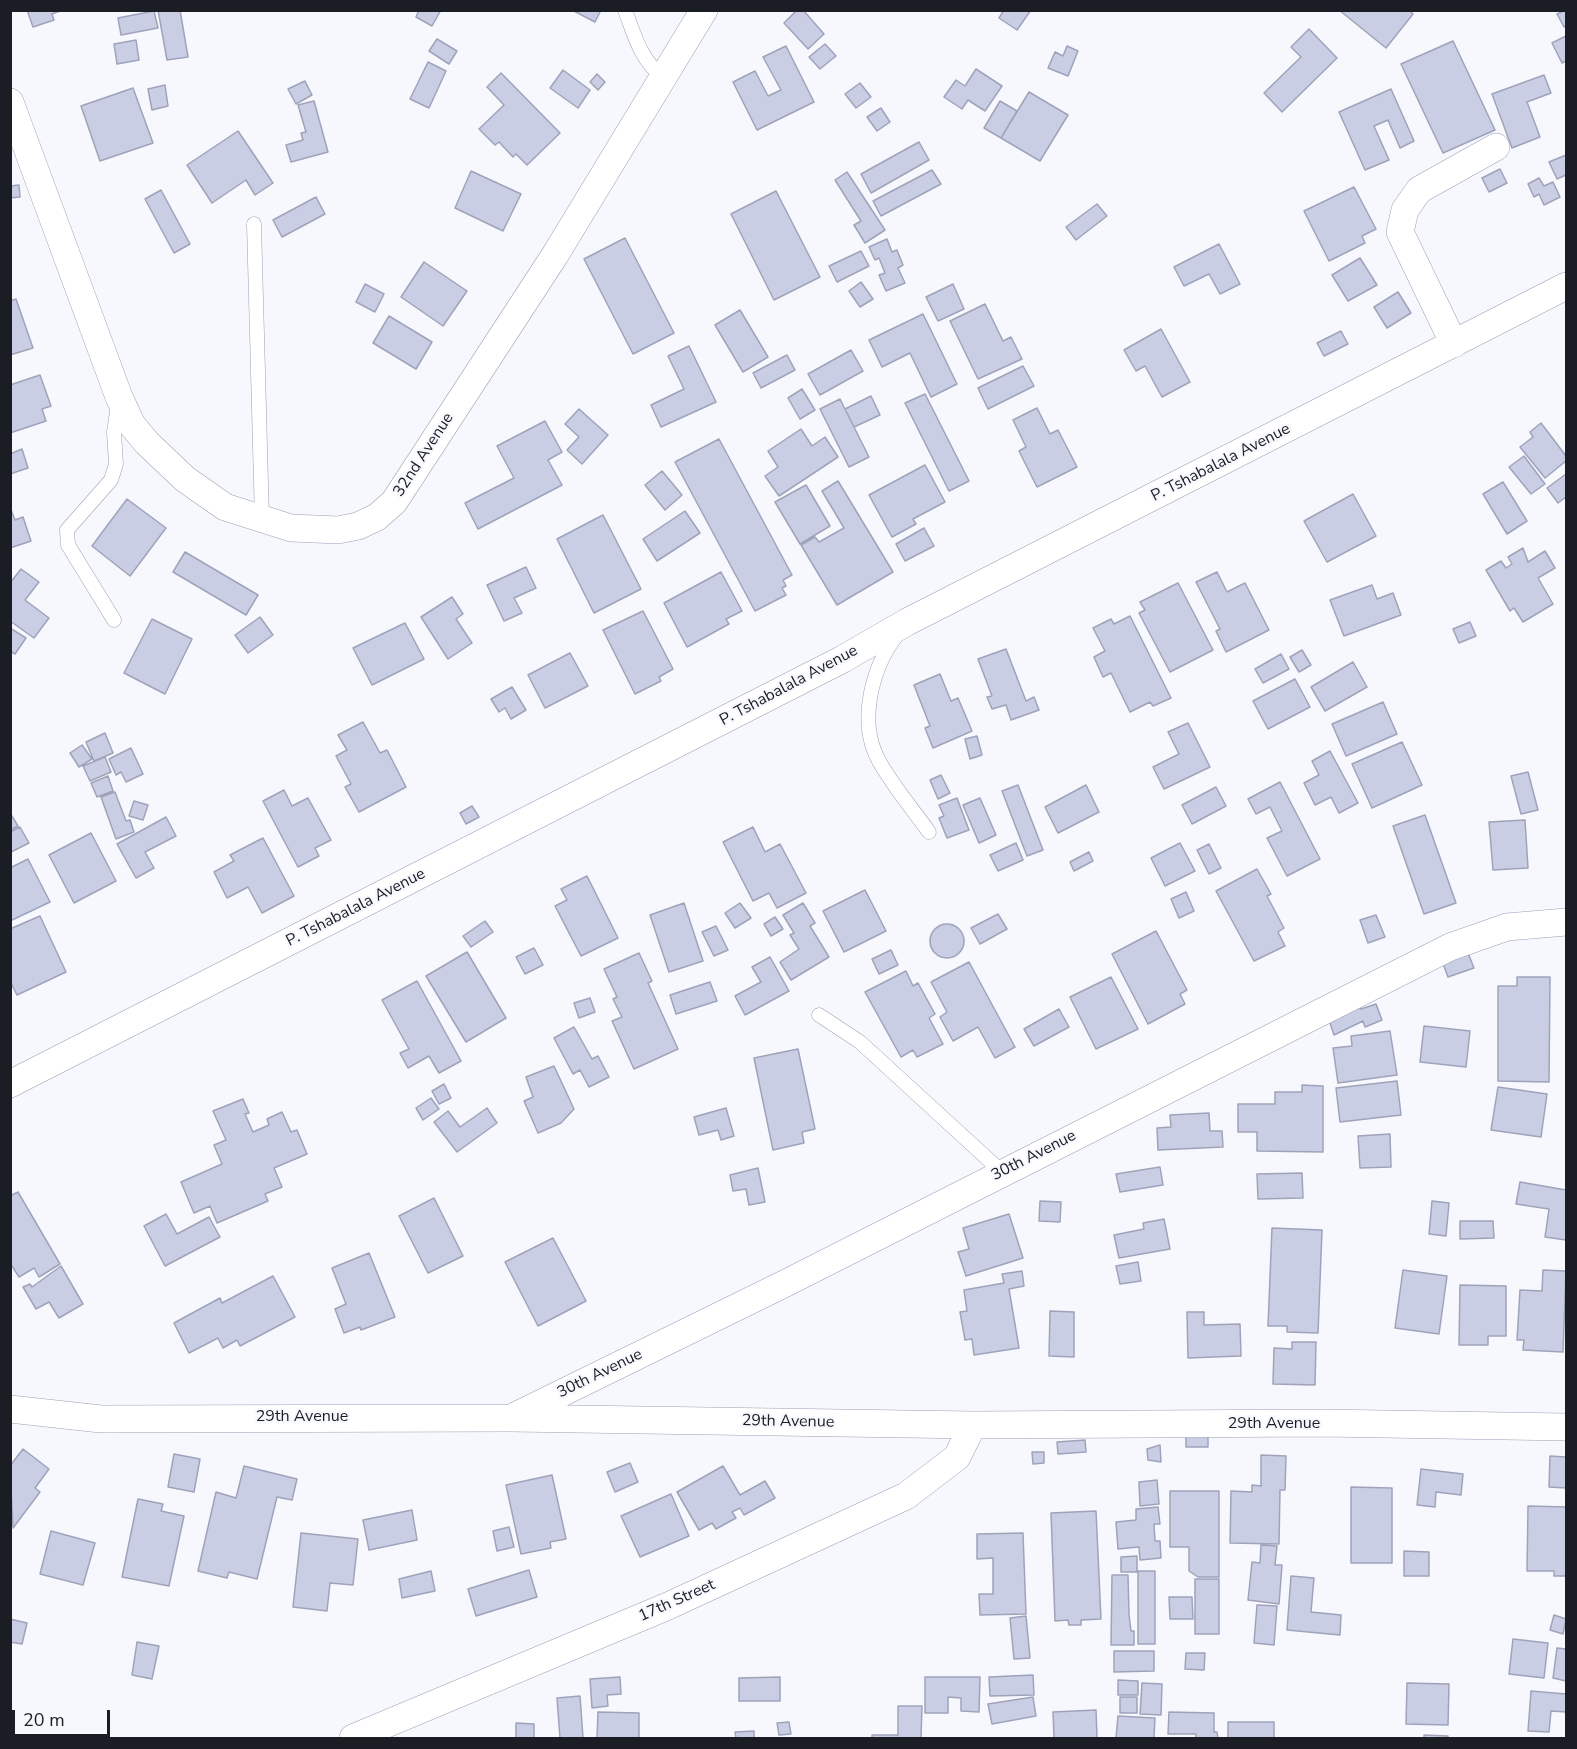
<!DOCTYPE html>
<html>
<head>
<meta charset="utf-8">
<style>
  body { margin:0 }
  #map { position:relative; width:1577px; height:1749px; overflow:hidden; background:#f7f8fd; font-family:"Nunito Sans",sans-serif }
  canvas { display:block }
  .frame { position:absolute; inset:0; border:12px solid #1b1d25; pointer-events:none }
  .scale { position:absolute; left:12px; top:1710px; width:98px; height:27px; box-sizing:border-box; border:3px solid #1b1d25; border-top:0; padding-left:8px; font-size:18px; line-height:21px; white-space:nowrap; color:#1b1d25; -webkit-text-stroke:4px #f7f8fd; paint-order:stroke }
</style>
</head>
<body>
<div id="map">
<canvas width="1577" height="1749"></canvas>
<div class="frame"></div>
<div class="scale">20 m</div>
</div>
<script>
const g = document.querySelector('canvas').getContext('2d');
g.lineJoin = 'round';
function fillPath(path, color) { g.fillStyle = color; g.fill(path, 'evenodd'); }
function strokePath(path, color, width, dash) { g.strokeStyle = color; g.lineWidth = width; g.lineCap = dash ? 'butt' : 'round'; g.setLineDash(dash || []); g.stroke(path); }
function label(font, color, halo, rows, align = 'center') {
  g.font = font + ' "Nunito Sans",sans-serif'; g.lineWidth = 4.5; g.setLineDash([]); g.textBaseline = 'middle'; g.strokeStyle = halo; g.fillStyle = color; for (const [text, x, y, turn = 0] of rows) {
    g.save(); g.translate(x, y); g.rotate((+turn || 0) * Math.PI / 180); g.textAlign = isNaN(turn) ? turn : align; if (halo) g.strokeText(text, 0, 0); g.fillText(text, 0, 0); g.restore();
  }
}
const building = new Path2D(`
  M27,10H63L52,14L54,20L33,27Z
  M158,10H180L188,57L167,60Z
  M419,10H441L432,26L416,17Z
  M572,10H601L595,22Z
  M797,10H803L824,34L808,49L784,23Z
  M1004,10H1031L1017,30L999,18Z
  M1339,10H1409L1413,14L1386,48Z
  M1566,10V25L1564,27L1557,14Z
  M154,11L158,28L121,35L118,18Z
  M1309,29L1337,58L1282,112L1264,93L1301,57L1291,47Z
  M1566,36V61L1562,63L1552,43Z
  M437,39L457,51L449,64L429,51Z
  M136,40L139,60L117,64L114,44Z
  M1453,41L1495,130L1443,153L1401,64Z
  M825,44L836,56L820,69L809,57Z
  M786,46L814,102L757,130L733,82L755,71L768,96L781,90L763,57Z
  M1067,46L1078,51L1068,76L1048,68L1055,52L1063,56Z
  M428,62L446,71L429,108L410,99Z
  M976,69L1002,86L985,111L968,100L962,109L944,97L956,80L965,86Z
  M563,70L590,90L578,108L550,88Z
  M501,73L560,133L527,165L516,154L513,157L499,142L495,145L479,129L504,105L487,87Z
  M597,74L605,82L598,90L590,82Z
  M1544,75L1551,93L1527,102L1540,137L1512,148L1492,94Z
  M305,81L312,95L296,104L288,89Z
  M860,83L871,97L856,108L845,94Z
  M165,85L168,106L152,110L148,89Z
  M133,88L153,143L100,161L81,106Z
  M1391,89L1414,141L1400,148L1388,120L1374,126L1389,160L1365,170L1339,112Z
  M1029,92L1068,115L1040,161L1001,138Z
  M314,101L328,152L291,162L286,145L303,140L301,133L306,132L298,105Z
  M1000,101L1017,111L1001,138L984,128Z
  M881,108L890,122L877,131L867,117Z
  M238,131L273,183L255,195L246,180L212,203L187,165Z
  M919,142L929,160L871,193L861,174Z
  M1566,155V175L1557,179L1549,162Z
  M1500,169L1507,183L1489,192L1482,178Z
  M932,170L941,184L881,216L873,201Z
  M471,171L521,194L503,231L455,208Z
  M847,172L885,230L865,243L854,225L861,221L835,180Z
  M1539,178L1544,186L1553,182L1560,197L1544,205L1539,194L1534,197L1528,184Z
  M19,185L20,197L10,198V186Z
  M1354,187L1376,229L1362,236L1365,243L1329,261L1304,211Z
  M161,190L190,244L174,253L145,199Z
  M776,191L820,277L774,300L731,214Z
  M316,197L325,214L282,237L273,220Z
  M1097,204L1107,216L1076,240L1066,227Z
  M625,238L674,333L633,354L584,259Z
  M887,239L892,252L897,250L903,265L898,268L905,283L886,291L879,275L885,273L879,258L875,260L869,247Z
  M1219,244L1240,284L1220,294L1209,274L1184,286L1174,267Z
  M861,251L869,266L837,282L829,266Z
  M1360,258L1377,285L1348,301L1332,275Z
  M424,262L467,291L443,326L401,297Z
  M861,282L873,299L860,307L849,291Z
  M365,284L384,294L375,312L356,302Z
  M953,284L964,309L938,321L926,297Z
  M1398,292L1411,313L1387,328L1374,307Z
  M16,299L33,348L10,355V301Z
  M985,304L1003,341L1011,337L1022,359L978,379L950,321Z
  M740,310L768,357L743,372L715,325Z
  M923,314L957,384L931,397L910,353L882,367L869,340Z
  M389,316L432,342L416,369L373,343Z
  M1161,329L1190,382L1162,397L1145,366L1136,371L1124,350Z
  M1341,331L1348,344L1324,356L1317,343Z
  M689,346L716,402L661,427L651,405L684,389L668,356Z
  M851,350L863,371L820,395L808,374Z
  M787,355L795,370L761,388L753,373Z
  M1023,366L1034,386L988,409L978,388Z
  M40,375L51,406L42,409L46,421L10,433V385Z
  M802,389L815,410L800,419L788,398Z
  M925,394L969,481L949,491L905,403Z
  M871,396L880,415L854,427L845,409Z
  M840,399L869,457L849,467L820,409Z
  M1037,408L1050,434L1058,430L1077,467L1037,487L1019,451L1026,447L1013,420Z
  M579,409L608,435L582,464L567,450L579,437L565,424Z
  M545,421L562,452L548,460L562,485L478,529L465,503L514,478L497,446Z
  M1541,423L1566,456V461L1545,478L1520,447L1533,437L1530,432Z
  M801,429L812,446L825,437L838,457L779,496L765,476L778,467L768,451Z
  M719,439L792,575L783,580L786,586L782,588L786,595L755,611L675,462Z
  M22,449L28,468L10,474V454Z
  M1524,456L1545,484L1531,494L1509,467Z
  M925,465L945,502L913,519L916,524L892,537L869,495Z
  M662,471L682,495L665,510L645,485Z
  M1566,474V497L1558,503L1547,488Z
  M838,481L893,572L837,605L801,545L815,537L819,542L844,528L822,491Z
  M1503,482L1527,521L1507,534L1483,494Z
  M806,485L830,526L800,544L775,502Z
  M1353,494L1376,536L1327,562L1304,521Z
  M127,499L166,528L130,576L92,546Z
  M10,507L15,520L23,517L31,541L10,548Z
  M685,511L700,533L657,561L643,539Z
  M603,515L641,589L594,613L557,539Z
  M924,528L934,546L905,561L896,544Z
  M1523,548L1528,562L1545,551L1555,568L1538,578L1553,604L1523,622L1514,608L1510,611L1486,570L1501,561L1506,568L1512,564L1508,557Z
  M185,552L258,595L246,615L173,572Z
  M526,567L536,588L514,598L522,613L504,621L487,585Z
  M21,569L39,582L25,600L49,618L34,638L10,621V583Z
  M721,572L742,611L726,619L729,624L687,647L664,603Z
  M1217,572L1227,592L1245,583L1269,630L1226,652L1216,631L1220,629L1196,582Z
  M1178,583L1213,650L1170,672L1139,613L1145,610L1140,602Z
  M1372,585L1377,599L1393,593L1401,615L1344,636L1330,600Z
  M452,597L463,614L456,619L472,643L448,659L421,617Z
  M643,611L673,669L659,677L661,681L635,694L603,630Z
  M1130,616L1171,698L1153,706L1150,702L1130,712L1111,673L1103,677L1094,657L1105,651L1093,628L1111,619L1114,624Z
  M260,617L273,635L248,653L235,635Z
  M152,619L192,639L165,694L124,673Z
  M1470,622L1476,636L1459,643L1453,629Z
  M405,623L424,659L372,685L353,648Z
  M10,628L26,638L15,654L10,651Z
  M1006,649L1026,701L1034,697L1039,710L1011,720L1006,705L992,709L987,697L992,696L978,659Z
  M1302,650L1311,665L1299,672L1290,657Z
  M570,653L588,686L545,708L528,675Z
  M1281,654L1289,669L1263,683L1255,669Z
  M1353,662L1367,687L1325,711L1311,687Z
  M940,674L951,701L958,698L972,731L933,748L925,728L930,726L914,685Z
  M1295,679L1310,707L1268,729L1253,701Z
  M512,687L526,710L511,719L505,708L499,712L491,699Z
  M1383,702L1397,734L1346,756L1332,724Z
  M363,722L380,753L387,750L406,787L359,812L345,787L351,784L336,756L347,750L338,735Z
  M1188,723L1210,767L1164,789L1153,767L1179,754L1168,732Z
  M105,733L113,753L94,761L86,742Z
  M977,736L982,755L970,759L965,739Z
  M1402,742L1422,785L1372,808L1352,764Z
  M82,745L92,759L79,767L70,753Z
  M131,748L143,774L126,782L121,772L116,775L109,759Z
  M1330,751L1358,803L1339,813L1331,797L1315,805L1304,783L1319,775L1312,761Z
  M105,757L111,772L90,781L83,766Z
  M1528,772L1538,810L1521,814L1511,776Z
  M941,775L950,793L938,799L930,780Z
  M108,776L113,791L97,797L91,783Z
  M1280,782L1320,859L1287,876L1267,838L1282,831L1270,807L1256,814L1248,799Z
  M1018,785L1043,850L1027,856L1002,791Z
  M1086,785L1099,812L1058,833L1045,807Z
  M1216,787L1226,806L1192,824L1182,805Z
  M284,790L292,806L308,798L331,840L315,848L319,856L298,867L263,801Z
  M115,792L126,821L130,820L134,832L116,839L101,797Z
  M957,798L969,830L947,838L939,818L944,816L939,805Z
  M980,798L996,835L979,843L963,805Z
  M134,801L148,805L143,820L129,816Z
  M472,806L479,817L466,824L460,813Z
  M10,813L18,826L10,830Z
  M1425,815L1456,903L1424,914L1393,826Z
  M166,817L176,836L145,852L154,868L136,878L117,844Z
  M1525,820L1528,868L1493,870L1489,822Z
  M20,827L29,843L11,852L10,832Z
  M753,827L765,852L780,844L806,893L777,908L769,893L753,901L723,842Z
  M91,833L116,881L74,903L49,855Z
  M263,838L294,896L262,913L248,887L227,898L214,872L234,861L230,855Z
  M1016,843L1023,860L998,871L990,855Z
  M1180,843L1195,871L1165,886L1151,858Z
  M1209,844L1221,868L1209,874L1197,850Z
  M1089,852L1093,861L1074,871L1070,862Z
  M28,859L50,902L10,921V868Z
  M1257,869L1271,894L1267,896L1284,928L1278,932L1285,946L1254,961L1216,891Z
  M587,876L618,938L581,956L555,906L567,900L561,889Z
  M865,890L886,931L844,952L823,911Z
  M1186,892L1194,911L1179,918L1171,899Z
  M684,903L703,961L669,972L650,915Z
  M740,903L751,918L735,928L725,913Z
  M803,903L815,923L810,926L829,957L791,980L780,962L799,949L790,935L794,933L783,915Z
  M998,914L1007,929L980,944L971,928Z
  M1376,915L1385,937L1368,943L1360,920Z
  M40,916L66,972L17,995L10,981V929Z
  M775,917L783,929L771,936L764,924Z
  M485,921L493,932L471,947L463,936Z
  M930 941a17 17 0 1 1 34 0a17 17 0 1 1-34 0Z
  M716,926L728,950L714,956L702,932Z
  M1156,931L1187,990L1180,994L1185,1004L1148,1024L1112,954Z
  M534,948L543,965L525,974L516,957Z
  M891,950L898,965L879,974L872,959Z
  M467,952L506,1018L466,1042L426,976Z
  M639,953L652,981L648,983L678,1049L634,1069L612,1021L622,1017L613,999L617,997L604,969Z
  M1468,953L1474,968L1448,977L1442,961Z
  M770,957L789,991L745,1015L735,996L761,982L752,967Z
  M969,962L1015,1047L995,1058L978,1027L953,1041L940,1017L947,1012L931,982Z
  M906,971L913,986L918,983L935,1014L929,1018L943,1044L917,1057L913,1050L901,1057L865,992Z
  M1111,977L1138,1029L1096,1049L1070,997Z
  M1517,977H1550L1549,1082L1498,1081V986H1517Z
  M417,981L461,1061L439,1073L429,1056L408,1068L400,1053L409,1049L382,1000Z
  M710,982L717,1001L676,1014L670,995Z
  M590,998L595,1012L579,1018L574,1003Z
  M1376,1004L1382,1020L1365,1027L1363,1021L1334,1035L1328,1017L1359,1006L1361,1009Z
  M1059,1009L1069,1027L1034,1046L1024,1029Z
  M1424,1026L1470,1031L1466,1067L1420,1062Z
  M574,1027L592,1059L598,1056L609,1077L589,1087L580,1070L573,1074L554,1038Z
  M1390,1031L1397,1075L1338,1083L1333,1048L1352,1046L1351,1036Z
  M798,1049L815,1129L802,1132L804,1143L773,1150L754,1058Z
  M554,1066L574,1109L561,1123L538,1133L524,1101L533,1097L526,1077Z
  M1397,1081L1401,1115L1340,1122L1336,1088Z
  M444,1084L451,1098L439,1104L432,1091Z
  M1302,1085L1323,1086V1152L1257,1151V1132H1238V1104H1275V1092H1302Z
  M1498,1087L1547,1094L1541,1137L1491,1130Z
  M431,1098L439,1109L423,1120L416,1108Z
  M243,1099L249,1113L245,1114L253,1132L269,1125L267,1119L282,1112L291,1132L297,1130L307,1154L274,1168L282,1187L265,1194L268,1201L217,1223L210,1206L194,1213L181,1182L222,1164L214,1145L226,1140L213,1111Z
  M487,1108L497,1123L457,1152L434,1122L448,1111L460,1127Z
  M726,1108L734,1136L721,1140L718,1130L699,1135L694,1117Z
  M1209,1113L1210,1131H1222L1223,1147L1158,1150L1157,1128L1171,1127L1170,1115Z
  M1390,1134L1391,1167L1360,1168L1358,1136Z
  M1160,1167L1163,1185L1120,1192L1116,1174Z
  M758,1168L765,1202L749,1205L746,1189L733,1191L730,1175Z
  M1302,1173L1303,1198L1258,1199L1257,1174Z
  M1520,1182L1566,1190V1240L1545,1237L1549,1209L1516,1204Z
  M18,1192L60,1264L39,1277L34,1268L19,1277L10,1263V1196Z
  M434,1198L463,1256L428,1273L399,1216Z
  M1040,1201L1061,1202L1060,1222L1039,1221Z
  M1432,1201L1449,1203L1446,1236L1429,1234Z
  M166,1214L177,1234L209,1217L220,1237L165,1266L144,1226Z
  M1009,1214L1023,1258L966,1276L958,1252L969,1249L963,1228Z
  M1164,1219L1170,1249L1119,1258L1114,1235L1144,1229L1143,1223Z
  M1460,1221H1493L1494,1238L1460,1239Z
  M1272,1228L1322,1230L1318,1333L1287,1332V1326H1268Z
  M553,1238L586,1301L538,1326L505,1262Z
  M369,1253L395,1317L361,1330L360,1327L344,1333L335,1309L346,1304L332,1268Z
  M1138,1262L1141,1281L1120,1284L1116,1266Z
  M61,1266L83,1304L59,1318L49,1302L36,1309L23,1287L30,1284L32,1287Z
  M1403,1270L1447,1276L1439,1334L1395,1328Z
  M1543,1270L1566,1271L1563,1352L1523,1350L1524,1340H1517L1520,1290L1542,1291Z
  M1022,1271L1024,1286L1009,1289L1019,1348L974,1355L972,1339L965,1340L960,1312L967,1311L964,1290L1004,1283L1002,1274Z
  M273,1276L295,1317L240,1346L237,1340L223,1348L218,1338L189,1353L174,1323L220,1298L222,1303Z
  M1460,1285L1506,1286V1336H1488V1345H1459Z
  M1050,1311L1074,1312V1357L1049,1356Z
  M1187,1312H1204V1325L1240,1324L1241,1356L1188,1358Z
  M1292,1342H1316L1315,1385L1273,1384L1274,1348L1292,1349Z
  M1186,1435H1208V1447H1186Z
  M1085,1440L1086,1452L1058,1454L1057,1442Z
  M1160,1445L1161,1462L1148,1460L1147,1449Z
  M23,1449L49,1469L35,1488L40,1492L13,1528L10,1466Z
  M1032,1452H1044V1463L1033,1464Z
  M174,1454L200,1459L194,1492L168,1487Z
  M1261,1455L1286,1456L1285,1490H1280L1279,1544L1230,1543L1231,1491L1252,1492V1485L1261,1486Z
  M1550,1456L1566,1457V1488L1549,1487Z
  M630,1463L638,1482L615,1492L607,1472Z
  M244,1466L297,1479L292,1500L277,1497L257,1579L229,1572L227,1578L198,1571L216,1492L236,1498Z
  M723,1466L740,1495L765,1481L775,1498L744,1515L740,1508L732,1512L736,1518L716,1529L712,1523L699,1530L677,1492Z
  M1421,1469L1463,1474L1461,1495L1436,1492L1435,1507L1417,1505Z
  M552,1475L566,1539L550,1542L551,1548L521,1554L506,1485Z
  M1157,1480L1159,1504L1140,1506L1139,1482Z
  M1351,1487L1392,1488V1563H1351Z
  M1170,1491H1219V1577H1198L1189,1571V1547H1170Z
  M671,1494L689,1536L640,1557L621,1516Z
  M138,1499L163,1504L161,1511L184,1516L169,1586L122,1577Z
  M1528,1506L1566,1507V1576H1554V1571H1527Z
  M1158,1507L1160,1524H1154L1155,1541H1160L1161,1558L1140,1560L1139,1547L1118,1549L1116,1522L1136,1520V1509Z
  M412,1510L417,1540L369,1550L363,1520Z
  M1096,1511L1101,1619L1081,1620V1625H1069L1068,1620L1055,1621L1051,1513Z
  M509,1527L514,1547L497,1551L493,1531Z
  M51,1531L95,1543L83,1585L40,1574Z
  M301,1533L358,1539L353,1585L330,1583L327,1611L293,1607Z
  M1023,1533L1026,1614L980,1615L979,1594H993V1558L977,1559V1534Z
  M1261,1545L1277,1546L1275,1565H1282L1279,1604L1248,1600L1252,1562L1260,1563Z
  M1404,1551L1429,1552V1576H1404Z
  M1137,1556V1572H1121V1557Z
  M529,1570L537,1597L476,1616L468,1589Z
  M431,1571L435,1591L402,1598L399,1579Z
  M1138,1571H1155V1644H1138Z
  M1112,1575H1128L1129,1615L1131,1631H1134V1645H1111Z
  M1291,1576L1314,1578L1311,1612L1341,1615L1340,1635L1287,1630Z
  M1195,1579H1219V1634H1195Z
  M1169,1597H1192L1193,1619H1170Z
  M1257,1605L1277,1606L1274,1645L1254,1643Z
  M1554,1615L1566,1619L1563,1634L1550,1630Z
  M1026,1616L1030,1658L1014,1659L1010,1618Z
  M10,1619L27,1623L22,1644L10,1642Z
  M1513,1639L1548,1643L1544,1678L1509,1674Z
  M137,1642L159,1646L152,1679L132,1675Z
  M1557,1648L1566,1649V1681L1553,1678Z
  M1114,1651H1154V1671L1114,1672Z
  M1186,1653H1205L1204,1670L1185,1669Z
  M1033,1675L1034,1695L990,1696L989,1677Z
  M620,1677L621,1694L607,1695L608,1706L592,1708L590,1679Z
  M780,1677V1701H739V1678Z
  M925,1677H980L979,1712L961,1711V1698L948,1697V1713H925Z
  M1118,1680L1138,1681V1695H1118Z
  M1142,1683L1162,1684L1161,1715L1140,1714Z
  M1407,1683L1449,1684L1448,1725L1406,1724Z
  M1531,1691L1566,1694V1712L1551,1711L1549,1732L1528,1731Z
  M580,1696L583,1738H560L557,1698Z
  M1033,1697L1036,1716L992,1724L988,1704Z
  M1120,1697H1137V1713H1120Z
  M898,1706H922L921,1738H872V1735H898Z
  M1096,1710L1097,1738H1054L1053,1712Z
  M598,1712L639,1713V1738H597Z
  M1169,1712L1214,1713V1732H1217L1218,1738H1196V1734H1168Z
  M1118,1716L1155,1718L1154,1738H1116Z
  M789,1722L791,1734L779,1735L777,1723Z
  M1228,1722H1274V1738H1228Z
  M516,1723L534,1724V1738H516Z
  M754,1731V1738H736L735,1732Z
  M1424,1735L1448,1736V1738H1424Z`);
const lane = new Path2D(`
  M625,10C635,37 641,61 664,78
  M254,224L262,520
  M114,620L68,545L67,530L111,480L116,464L114,432L118,405
  M897,635C872,667 858,721 878,759C891,784 912,808 929,832
  M819,1015L860,1042L1002,1172`);
const street = new Path2D(`
  M10,102L119,397L132,425L147,443L185,479L225,507L291,528L338,530L358,526L377,517L394,502L555,255L704,10
  M1454,344L1400,232L1405,210L1419,190L1496,147
  M10,1084L843,659L907,622L1566,286
  M10,1409L101,1419L511,1418L973,1425L1323,1423L1566,1427
  M515,1416L784,1284L1450,947L1507,927L1566,922
  M353,1738L668,1606L906,1496L957,1457L973,1425`);
const streetNames = [
  ["32nd Avenue",424,455,-57],
  ["P. Tshabalala Avenue",1221,463,-27],
  ["P. Tshabalala Avenue",789,686,-28],
  ["P. Tshabalala Avenue",356,908,-27],
  ["30th Avenue",1034,1156,-27],
  ["30th Avenue",600,1374,-26],
  ["29th Avenue",302,1417],
  ["29th Avenue",788,1422,1],
  ["29th Avenue",1274,1424],
  ["17th Street",677,1601,-24]
];
fillPath(building, '#c9cee5');
strokePath(building, '#9fa3ba', 1.5);
strokePath(lane, '#9ba0b6', 15);
strokePath(street, '#9ba0b6', 28);
strokePath(lane, '#fff', 14);
strokePath(street, '#fff', 27);
label('16px', '#1b1d25', '#f7f8fd', streetNames);
</script>
</body>
</html>
